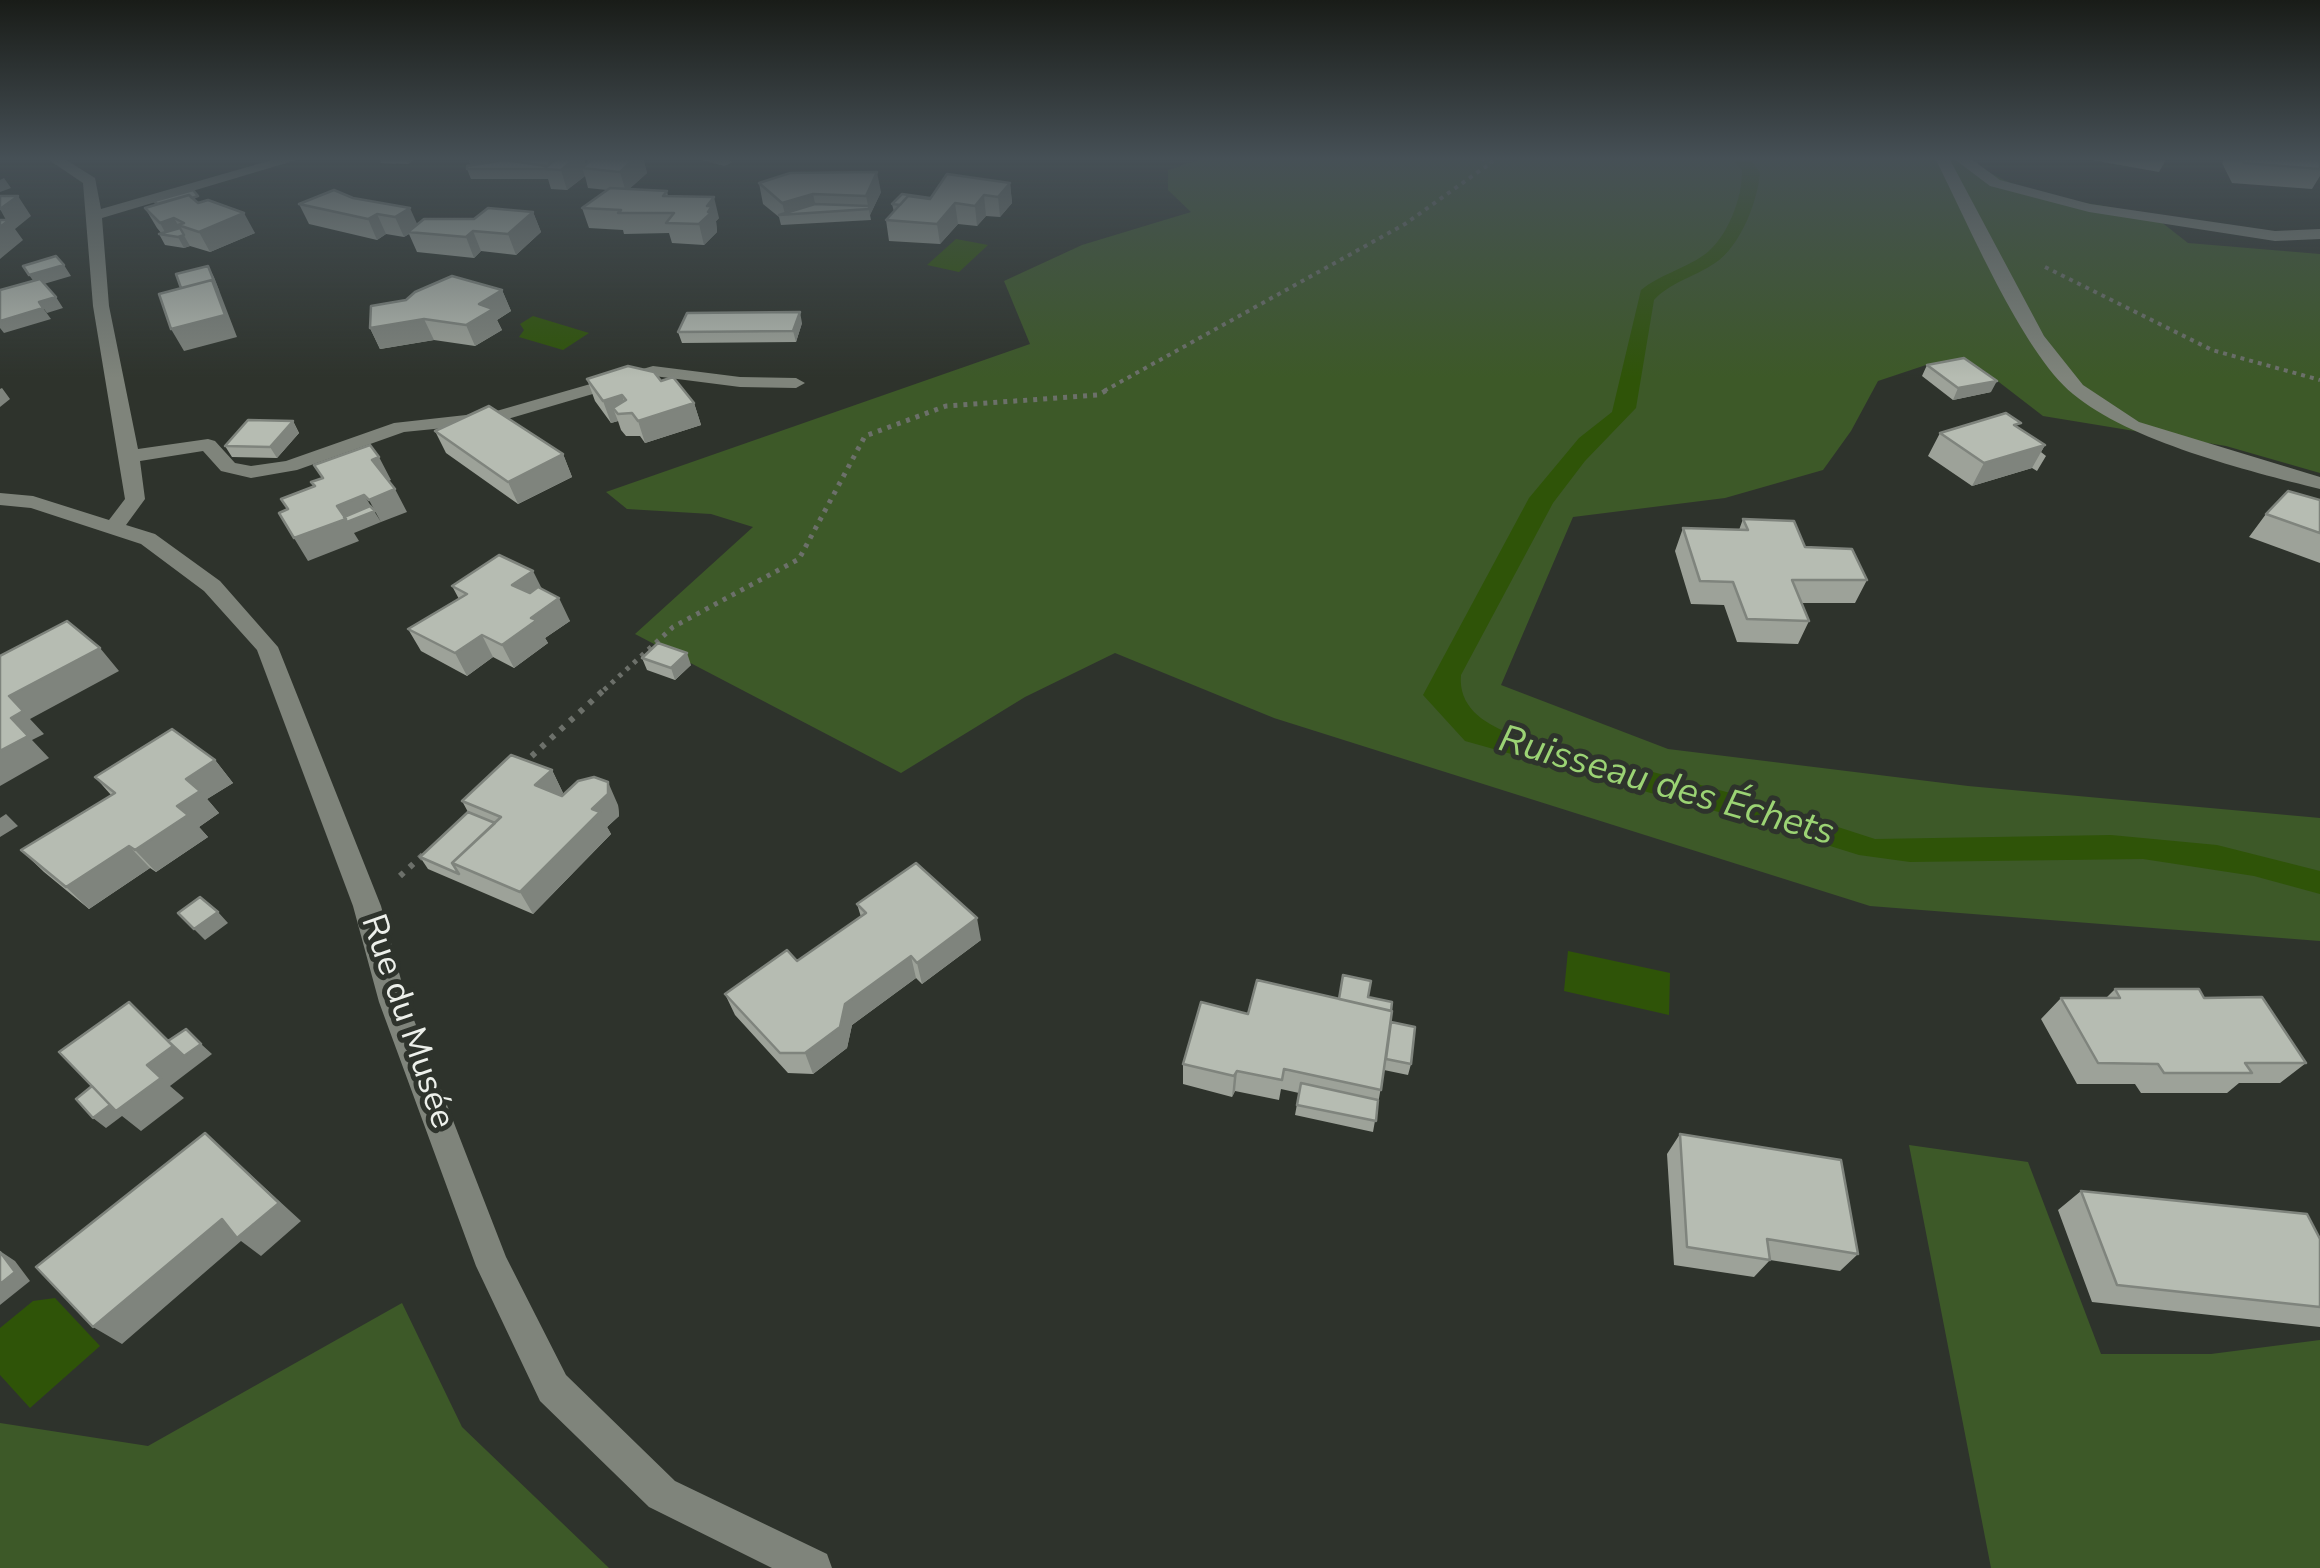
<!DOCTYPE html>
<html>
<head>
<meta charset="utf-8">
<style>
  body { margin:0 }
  canvas { display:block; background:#2e332c }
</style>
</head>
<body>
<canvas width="2320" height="1568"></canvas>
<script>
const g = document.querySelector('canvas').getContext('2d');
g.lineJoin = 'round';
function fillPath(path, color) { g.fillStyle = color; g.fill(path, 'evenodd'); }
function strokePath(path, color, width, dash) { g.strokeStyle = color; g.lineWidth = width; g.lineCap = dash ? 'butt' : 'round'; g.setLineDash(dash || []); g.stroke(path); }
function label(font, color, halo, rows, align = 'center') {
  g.font = font + ' "Nunito Sans",sans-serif'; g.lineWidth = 10; g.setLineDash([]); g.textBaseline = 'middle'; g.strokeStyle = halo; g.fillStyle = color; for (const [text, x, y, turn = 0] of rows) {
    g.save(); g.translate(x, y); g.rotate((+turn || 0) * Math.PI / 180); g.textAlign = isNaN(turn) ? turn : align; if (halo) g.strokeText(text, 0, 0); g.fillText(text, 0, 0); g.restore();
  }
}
const green = new Path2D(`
  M1204,158H1960L2033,194L2151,214L2188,243L2320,254V473L2226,446L2043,416L1982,369L1929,364L1878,381L1851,431L1823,470L1725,498L1573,517L1501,685L1668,749L1968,786L2320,818V941L1870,906L1274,718L1115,653L1025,697L901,773L635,634L753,527L711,514L627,509L606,492L1030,344L1004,281L1082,245L1191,212L1168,190V170Z
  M1909,1145L2028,1162L2101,1354H2211L2320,1340V1568H1991Z
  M402,1303L462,1427L609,1568H0V1423L148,1446Z`);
const water = new Path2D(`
  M1732,158H1749L1760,172C1758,201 1740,247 1715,263C1696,276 1669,283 1654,300L1636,408L1585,461L1553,503L1461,675C1458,706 1483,723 1509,733L1745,797L1875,839L2111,835L2217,845L2320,871V894L2254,876L2143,859L1910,862L1859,855L1740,818L1465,741L1423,695L1529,498L1579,438L1612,412L1641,290C1659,275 1684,269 1704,255C1727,239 1743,197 1742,170Z
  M956,239L988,245L959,272L927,265Z
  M533,316L589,333L563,350L519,337L524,330L520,324Z
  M1568,951L1670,973L1669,1015L1564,991Z
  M55,1298L100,1346L30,1408L0,1375V1328L33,1301Z`);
const pathFar2 = new Path2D(`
  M2045,267L2212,350L2320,380
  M1104,391L1405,224L1492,162L1479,158`);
const pathFar1 = new Path2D(`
  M604,690L673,627L799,559L865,436L946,406L1098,395L1109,389`);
const path = new Path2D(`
  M522,765L607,687
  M400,876L424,854`);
const street = new Path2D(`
  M46,158H63L95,178L101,209L279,158H303L102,218L109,306L138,449L208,439L215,441L235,463L251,466L286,461L394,423L493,412L653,366L740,377L796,378L805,383L796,388L740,387L654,376L494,423L404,432L297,470L251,478L221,471L203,451L140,461L145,499L126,525L155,534L220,581L278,647L381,906L407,1002L506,1257L566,1375L675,1481L827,1554L832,1568H772L649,1507L540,1401L476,1266L379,1002L353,906L257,650L204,591L141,544L31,508L0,505V493L33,496L109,520L125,499L93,306L83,183Z
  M693,158H727L732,162L725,166Z
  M1935,158H1949L2044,336L2083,385L2139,422L2320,477V489C2248,471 2129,441 2073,394C2022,352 1967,221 1935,158Z
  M1953,158H1970L2000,180L2090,204L2275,231L2320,229V239L2275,241L2089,212L1990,186Z`);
const wall = new Path2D(`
  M379,158H416L408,164L381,163Z
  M468,158H584L586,165L588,163L587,158H643L647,173L629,189L667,191L668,196L719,218L716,221L717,232L704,245L672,243L669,233L624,234L623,230L589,228L582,208L607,190L588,188L585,176L567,190L551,189L548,179H471L467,169L471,165Z
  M2081,158H2167L2159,172Z
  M2225,158H2318L2320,161V176L2312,189L2232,183L2222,163Z
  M759,183L881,192L870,215L871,220L781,225L779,217L763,204Z
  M1010,183L1012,203L1000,217L986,216L977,226L958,224L940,244L889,241L886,220L894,212L892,204Z
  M334,190L417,225L533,212L541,232L516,255L481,251L474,258L417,252L409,234L404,237L386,234L377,240L309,224L299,204Z
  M154,201L202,202L255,233L210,252L190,246L184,248L165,245L159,234H162L157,228L145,208L156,205Z
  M502,290L511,311L497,320L502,330L475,346L434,340L380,349L370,328Z
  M802,323L796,342L682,343L678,332Z
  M1927,365L1991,392L1953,400L1922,376Z
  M587,379L661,381L694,403L701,425L645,443L640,436H626L621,430L618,421L611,423L595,401Z
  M293,421L299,433L277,458L232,457L225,446Z
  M2019,428L2045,445L2041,452L2046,456L2037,471L2032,468L1972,486L1928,456L1940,433Z
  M435,431L563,454L572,477L518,504L446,453Z
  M2320,500V563L2249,537L2266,514Z
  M1743,519L1805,547L1867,580L1855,603H1801L1809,621L1798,644L1737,642L1724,605L1691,604L1675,551L1683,528L1739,530Z
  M452,586L542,589L570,621L545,638L548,643L514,668L493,657L467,676L421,651L408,629L459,599Z
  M642,658L691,665L675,680L647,670Z
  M215,760L233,783L207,799L219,813L199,827L208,837L156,872L150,868L89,909L44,872L21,850L111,795L95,777Z
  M552,770L563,793L560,796L618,805L619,816L607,827L611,834L533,914L428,869L420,857L468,812L462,801Z
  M857,904L981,940L922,984L916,978L852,1025L847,1048L813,1074L788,1073L735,1015L725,994L797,961L861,917Z
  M2115,989L2204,998L2306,1063L2280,1083H2239L2227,1093H2141L2135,1084H2077L2041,1019L2061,998H2106Z
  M1368,997L1391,1022L1411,1064L1408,1075L1384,1070L1373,1132L1295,1115L1299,1093L1281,1089L1279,1100L1235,1091L1232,1097L1183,1084V1064L1248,1014L1339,999Z
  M1680,1134L1858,1254L1840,1271L1770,1260L1754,1277L1674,1265L1667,1154Z
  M2081,1191L2320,1239V1327L2092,1302L2058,1210Z`);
const shadedWall = new Path2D(`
  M405,158H416L408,164Z
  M468,158H505L509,169H472Z
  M546,158H584L587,169L582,168L585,176L567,190L561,170L550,169Z
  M621,158H643L647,173L626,192L620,172Z
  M877,172L881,192L870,215L866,196Z
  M4,178L11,188L0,192V180Z
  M1010,183L1012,203L1000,217L998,197Z
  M813,194L817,212L785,214L782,203Z
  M984,195L986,216L977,226L975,206Z
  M18,196L31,216L15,229L23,240L6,254L0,246V225L6,220L0,209Z
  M714,197L719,218L716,221L717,232L704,245L699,224L707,206Z
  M955,203L958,224L940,244L937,224Z
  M410,208L419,228L408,232L409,234L404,237L395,217Z
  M533,212L541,232L516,255L508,234Z
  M244,213L255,233L210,252L199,232Z
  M377,214L386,234L377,240L368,219Z
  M174,218L190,246L184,248L178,237L167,236L160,223Z
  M473,231L481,251L474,258L466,237Z
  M0,246L6,254L0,259Z
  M64,265L71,276L37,286L29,275Z
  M208,266L214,277L237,337L184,351L171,329Z
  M502,290L511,311L497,320L502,330L475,346L466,325L479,304Z
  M56,297L63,308L47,313L39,302Z
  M43,308L51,319L4,333L0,328V321Z
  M800,312L802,323L796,342L793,331Z
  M424,319L434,340L380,349L370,328Z
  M1997,381L1991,392L1953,400L1958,388Z
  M2,388L10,399L0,407V389Z
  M622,395L628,414L613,408L618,421L611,423L603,401Z
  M694,403L701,425L645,443L638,421Z
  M293,421L299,433L277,458L270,447Z
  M2045,445L2032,468L1972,486L1984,463Z
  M563,454L572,477L518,504L508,482Z
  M379,457L391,480L384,483L372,460Z
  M395,489L407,512L381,522L369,500Z
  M364,495L381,522L354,533L359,541L308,561L294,538L337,506Z
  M533,571L544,593L523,608L512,585Z
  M559,598L570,621L545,638L548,643L514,668L502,645L531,618Z
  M482,635L493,657L467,676L455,653Z
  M100,648L119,671L30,719L44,734L32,740L49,758L0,786V751L11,718L9,696Z
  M687,653L691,665L675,680L671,668Z
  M215,760L233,783L207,799L219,813L199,827L208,837L156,872L135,850L177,806L186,779Z
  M552,770L563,793L547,808L535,785Z
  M608,782L618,805L619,816L607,827L611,834L533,914L520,892L592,809Z
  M6,814L18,826L0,837V818Z
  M129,846L150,868L89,909L66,887Z
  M218,912L228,923L205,940L194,929Z
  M977,918L981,940L922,984L917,963Z
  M911,956L916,978L852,1025L847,1048L813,1074L805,1053L845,1004Z
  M129,1002L185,1056L201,1044L212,1054L170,1086L184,1098L141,1131L122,1116L106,1128L93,1118L147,1065Z
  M1237,1071L1235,1091L1232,1097L1234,1076Z
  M205,1133L301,1221L261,1256L241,1241L122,1344L93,1327L222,1219Z
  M0,1251L15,1261L30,1281L0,1305Z`);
const building = new Path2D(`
  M557,158H576L561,170L544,169Z
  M594,158H635L620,172L582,168Z
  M2241,158H2318L2320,161V169L2244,163Z
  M505,160L546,166V169H467V166Z
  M877,172L866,196L813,194L782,203L759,183L790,173Z
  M947,174L1010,183L998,197L984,195L975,206L955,203L937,224L886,220L908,196L930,199Z
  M610,188L667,191L663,196L714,197L707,206H712L708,212H712L699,224L666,223L674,213H618L621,210L582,208Z
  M193,190L198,196L192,198L189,195L157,204L154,201Z
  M334,190L353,198L410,208L395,217L377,214L368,219L299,204Z
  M902,194L930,198L908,196L900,205L892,204Z
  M189,195L198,203L208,200L244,213L199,232L178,225L184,223L174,218L160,223L145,208Z
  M0,196H18L0,209Z
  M815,204L869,206V209L779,215Z
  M488,208L533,212L508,234L473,231L466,237L408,232L424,219H474Z
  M0,220H9L0,227Z
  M180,228L184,235L178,237L159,234Z
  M56,256L64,265L29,275L23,266Z
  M208,266L218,291L212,280L181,288L176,274Z
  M452,276L502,290L479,304L493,309L466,325L424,319L370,328L371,306L406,300L415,292Z
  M40,279L56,297L39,302L43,308L0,321V290Z
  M212,280L225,315L171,329L159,294Z
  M800,312L793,331L678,332L687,313Z
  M1964,358L1997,381L1958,388L1927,365Z
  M628,366L654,372L661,381L673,377L694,403L638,421L632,413L618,414L613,408L626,400L622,395L603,401L587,379Z
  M489,406L563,454L508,482L435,431Z
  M2006,413L2021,423L2014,425L2045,445L1984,463L1940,433Z
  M248,420L293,421L270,447L225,446Z
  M370,445L379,457L372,460L395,489L369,500L364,495L337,506L346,519L294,538L279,513L288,509L281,499L315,486L311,482L323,478L314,465Z
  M2288,491L2320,500V533L2266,514Z
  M370,506L375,511L347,522L344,517Z
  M1743,519L1794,521L1805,547L1852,549L1867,580H1792L1809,621L1747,619L1733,582L1700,581L1683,528L1748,530Z
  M499,555L533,571L512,585L530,593L538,587L559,598L531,618L537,620L502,645L482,635L455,653L408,629L467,594L452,586Z
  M67,621L100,648L9,696L23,711L11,718L28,736L0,751V656Z
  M658,643L687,653L671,668L642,658Z
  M172,729L215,760L186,779L200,791L177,806L188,815L135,850L129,846L66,887L21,850L115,793L95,777Z
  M511,755L552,770L535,785L562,796L578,781L594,777L608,782V794L592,809L600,812L520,892L452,863L501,817L462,801Z
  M468,812L495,823L452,863L459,874L420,857Z
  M916,863L977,918L917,963L911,956L845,1004L840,1027L805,1053H780L725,994L787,950L797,961L866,913L857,904Z
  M200,897L218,912L194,929L178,913Z
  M1343,975L1371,981L1368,997L1392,1002L1391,1011L1339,999Z
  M1257,980L1392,1011L1381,1090L1284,1069L1282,1080L1237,1071L1234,1076L1183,1064L1201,1002L1248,1014Z
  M2115,989H2199L2204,998L2262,997L2306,1063H2245L2252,1073H2164L2158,1064L2098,1063L2061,998H2120Z
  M129,1002L173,1046L147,1065L161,1078L116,1111L59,1052Z
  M1391,1022L1415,1027L1411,1064L1386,1059Z
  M186,1029L201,1044L184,1056L168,1041Z
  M1301,1083L1378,1100L1376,1121L1297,1105Z
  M92,1086L110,1105L93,1118L76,1099Z
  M205,1133L279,1203L237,1238L222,1219L93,1327L36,1267Z
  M1680,1134L1841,1160L1858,1254L1767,1239L1770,1260L1687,1247Z
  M2081,1191L2307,1214L2320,1239V1307L2117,1285Z
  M0,1252L15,1272L0,1284Z`);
const streetNames = [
  ["Rue du Musée",406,1022,71]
];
const waterNames = [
  ["Ruisseau des Échets",1666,788,16]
];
fillPath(green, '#3d5928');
fillPath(water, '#2f5408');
strokePath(pathFar2, '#6c706a', 4, [4, 5]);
strokePath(pathFar1, '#6c706a', 5, [4, 6]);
strokePath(path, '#6c706a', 6, [5, 8]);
fillPath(street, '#7f847b');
fillPath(wall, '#9da299');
fillPath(shadedWall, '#7f847d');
fillPath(building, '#b6bcb2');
strokePath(building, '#7f847d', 2.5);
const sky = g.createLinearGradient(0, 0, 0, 378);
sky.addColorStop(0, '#191c18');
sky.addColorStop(0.42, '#465056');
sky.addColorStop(1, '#46505600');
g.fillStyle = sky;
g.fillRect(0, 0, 2320, 378);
label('35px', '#edf0eb', '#2e332c', streetNames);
label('italic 38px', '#9bd374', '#2e332c', waterNames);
</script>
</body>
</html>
